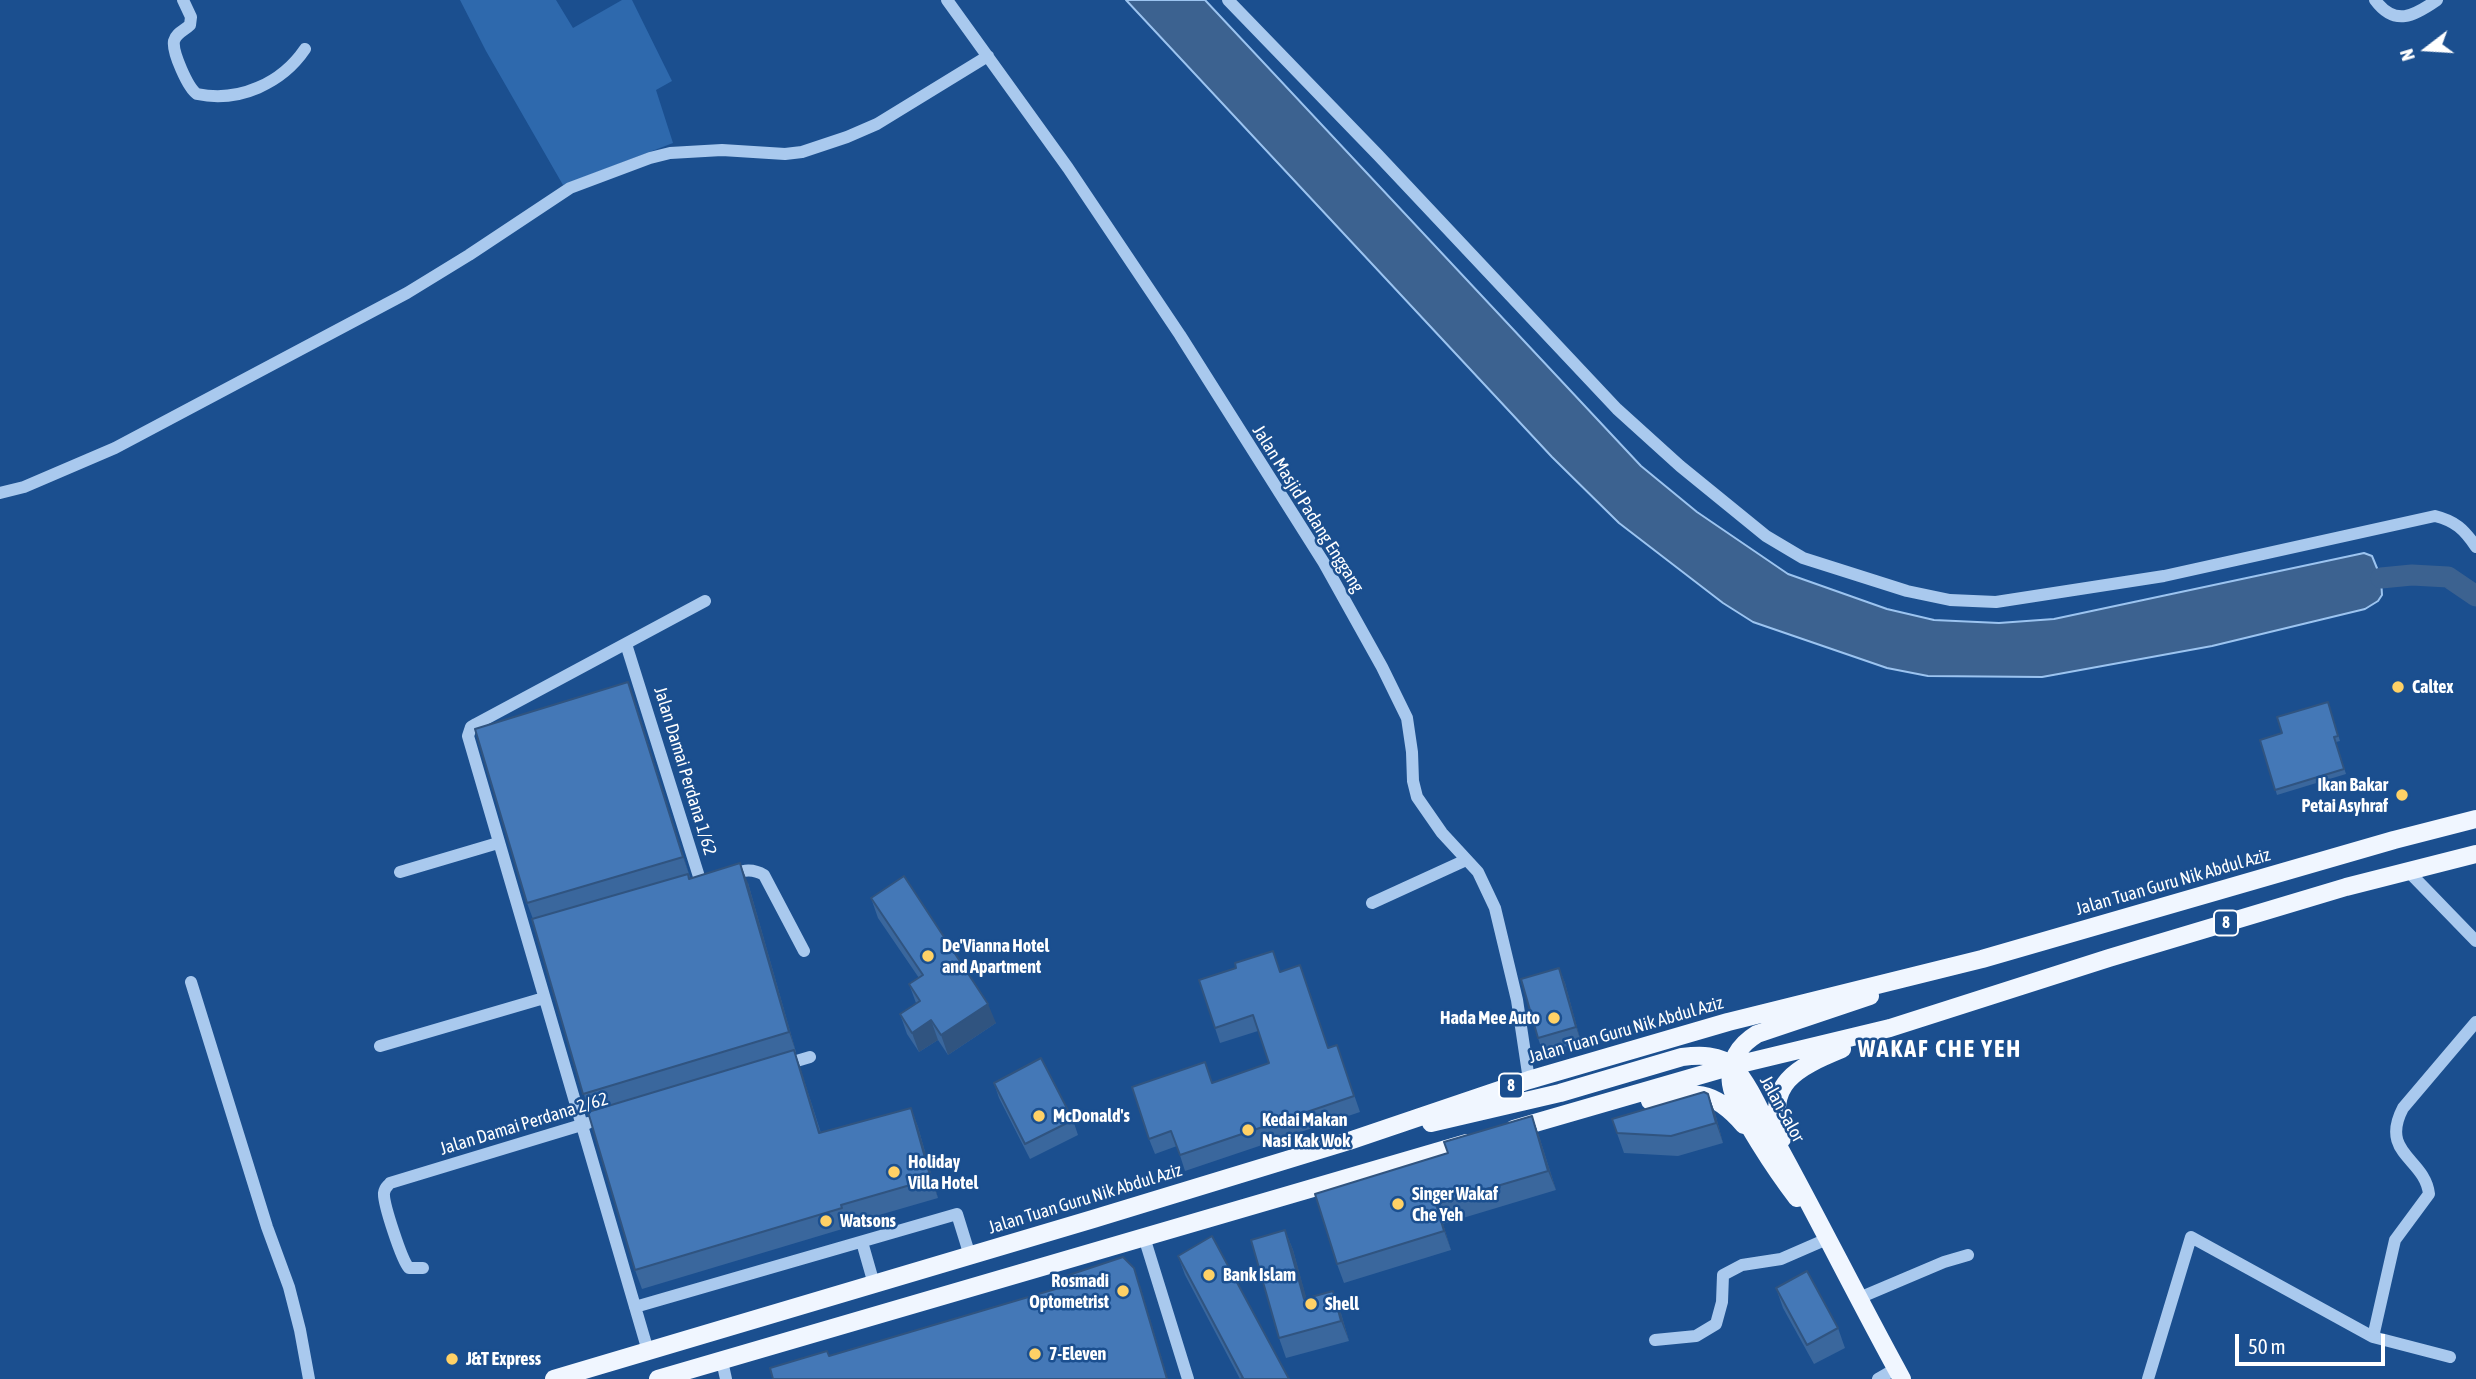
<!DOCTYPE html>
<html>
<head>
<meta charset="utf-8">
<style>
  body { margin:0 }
  #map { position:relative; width:2476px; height:1379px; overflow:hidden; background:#1b4f8f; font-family:"Asap Condensed",sans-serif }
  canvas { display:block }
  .north { position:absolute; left:2392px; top:14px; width:70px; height:70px; -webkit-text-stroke:5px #1b4f8f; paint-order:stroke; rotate:253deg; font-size:19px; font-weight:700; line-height:28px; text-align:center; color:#fff }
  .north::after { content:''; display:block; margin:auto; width:24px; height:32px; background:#fff; clip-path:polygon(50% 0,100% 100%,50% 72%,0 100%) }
  .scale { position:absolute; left:2235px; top:1334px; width:150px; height:32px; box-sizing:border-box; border:4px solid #fff; border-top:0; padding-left:9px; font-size:21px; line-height:24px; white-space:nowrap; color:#fff; -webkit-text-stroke:5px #1b4f8f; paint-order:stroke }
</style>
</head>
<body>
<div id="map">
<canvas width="2476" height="1379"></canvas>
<div class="north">N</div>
<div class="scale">50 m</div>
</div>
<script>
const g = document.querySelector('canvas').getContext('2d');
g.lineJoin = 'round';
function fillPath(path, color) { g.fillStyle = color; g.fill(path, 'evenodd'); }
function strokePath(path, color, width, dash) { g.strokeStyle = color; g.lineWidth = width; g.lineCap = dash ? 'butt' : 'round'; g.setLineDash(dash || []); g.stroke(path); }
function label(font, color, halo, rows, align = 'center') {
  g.font = font + ' "Asap Condensed",sans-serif'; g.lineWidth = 5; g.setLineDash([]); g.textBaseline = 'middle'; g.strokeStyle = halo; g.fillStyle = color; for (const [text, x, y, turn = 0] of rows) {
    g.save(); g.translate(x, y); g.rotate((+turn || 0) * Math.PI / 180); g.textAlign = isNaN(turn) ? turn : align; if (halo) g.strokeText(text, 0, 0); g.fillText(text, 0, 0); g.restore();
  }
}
const green = new Path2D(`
  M460,0H556L573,28L622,0H632L672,81L656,90L673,143L563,185L486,51Z`);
const water = new Path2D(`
  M1126,0H1205L1641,466L1697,512L1788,574L1887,609L1934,620L1999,623L2054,619L2364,553L2372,556L2381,578L2382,595L2378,601L2365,609L2212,646L2042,677L1928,676L1887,668L1753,622L1723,603L1619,523L1552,457Z`);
const canal = new Path2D(`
  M2381,578L2412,575L2448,577L2476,596`);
const minor = new Path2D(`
  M183,0L191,17L190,25C185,30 176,33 174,41C172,52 188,88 197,94C239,103 282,83 305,49
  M947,0L1068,168L1180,335L1324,563L1382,667L1407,718L1412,752L1413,781L1417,797L1442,833L1478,872L1495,908L1517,1000L1529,1080
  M1228,0L1378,155L1617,409L1680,466L1766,536L1803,558L1907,591L1950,600L1996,602L2164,576L2435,516C2455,521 2464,529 2476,547
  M2375,0C2395,27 2414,16 2437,0
  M0,493L24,487L115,448L407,293L469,255L570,188L650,158L670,153L722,150L785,154L802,152L847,137L877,124L988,56
  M626,644L701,883L709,881
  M2408,871L2476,941
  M400,872L498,843
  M727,875C742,871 751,867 764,875L804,951
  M1372,903L1466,860
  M191,982L267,1227L289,1287L300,1330L309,1379
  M380,1046L544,998
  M783,1065L810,1057
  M1144,1237L1188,1379
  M862,1242L874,1284
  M423,1268H409C402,1261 383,1203 384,1193C385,1187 387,1187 390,1183L588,1123
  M1859,1298L1944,1262L1968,1255
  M635,1307L957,1214L970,1256
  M2373,1337L2395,1240L2429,1194C2425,1158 2379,1154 2403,1108L2476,1022
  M1655,1340L1696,1336L1716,1324L1722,1302L1723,1275L1742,1265L1781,1259L1827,1239
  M648,1351L468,736L471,727L476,724L705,601
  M722,1361L726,1379
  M1878,1379L1897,1368
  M2148,1379L2191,1237L2373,1337L2450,1357`);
const major = new Path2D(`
  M1650,1101C1695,1091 1712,1088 1744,1125
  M1431,1123L1560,1093L1682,1057C1699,1055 1720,1054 1733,1067C1750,1084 1764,1120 1776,1142C1819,1220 1859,1301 1902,1379
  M1514,1129L1732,1066L1890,1028L2109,958L2346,887L2476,854
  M1782,1139C1764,1083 1796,1068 1842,1049
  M1797,1198C1780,1176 1735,1111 1731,1084C1728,1062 1739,1045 1757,1034L1870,996
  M554,1379L1093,1219L1349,1141L1529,1080L1728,1022L1982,959L2394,840L2476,819
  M658,1379L1467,1143`);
const wall = new Path2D(`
  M635,702L690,877L689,879L748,883L796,1052H795L821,1133L911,1108L918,1127L938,1198L848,1224L849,1227L642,1289L635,1270L533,919L527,903Z
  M2328,702L2340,741L2336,742L2346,774L2277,795L2260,740L2282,733Z
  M871,898L996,1023L948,1055L938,1040L919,1052L907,1034L900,1014L916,1003L909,984L919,978L878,918Z
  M1559,968L1565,983L1581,1042L1543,1053L1538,1038Z
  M1280,972L1328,1048L1337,1045L1360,1112L1185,1171L1177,1146L1155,1154L1149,1139L1269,1063L1258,1031L1220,1043L1199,980Z
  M994,1083L1073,1120L1078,1135L1030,1159L999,1098Z
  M1708,1094L1715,1113L1723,1143L1678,1156L1624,1153L1612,1119Z
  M1532,1116L1539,1136L1556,1190L1443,1224L1451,1250L1344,1283L1337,1264L1448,1153Z
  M1285,1230L1293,1250L1306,1298L1340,1310L1349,1341L1286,1358L1279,1338Z
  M1178,1256L1289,1379H1240L1185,1275Z
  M1776,1288L1838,1328L1845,1348L1814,1364L1783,1308Z`);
const shadedWall = new Path2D(`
  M628,682L635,702L690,877L683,857Z
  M740,863L748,883L796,1052L789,1032Z
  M1559,968L1565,983L1581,1042L1576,1027Z
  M988,1004L996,1023L948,1055L941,1035Z
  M931,1020L938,1040L919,1052L912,1033Z
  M794,1050L801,1069L826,1152L819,1133Z
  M1708,1094L1715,1113L1723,1143L1716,1123Z
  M911,1108L918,1127L938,1198L931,1179Z
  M1532,1116L1539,1136L1556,1190L1548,1171Z
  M1436,1204L1443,1224L1451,1250L1444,1231Z
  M1285,1230L1293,1250L1312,1318L1304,1299Z
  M1134,1268L1141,1288L1168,1379H1167Z
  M1333,1291L1340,1310L1349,1341L1341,1321Z`);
const building = new Path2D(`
  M628,682L683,857L527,903L475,729Z
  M2328,702L2338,736L2334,737L2344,769L2275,790L2260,740L2282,733L2277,717Z
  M740,863L789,1032L583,1094L532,919L688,874L689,879Z
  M904,876L988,1004L941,1035L931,1020L912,1033L900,1014L920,1001L909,984L923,975L871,898Z
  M1273,951L1280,972L1300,965L1328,1048L1337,1045L1354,1096L1180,1155L1171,1131L1149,1139L1132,1087L1205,1062L1212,1083L1269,1063L1253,1015L1215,1028L1199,980L1236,968L1235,963Z
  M1559,968L1576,1027L1538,1038L1521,979Z
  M794,1050L819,1133L911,1108L931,1179L841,1205L842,1208L635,1270L588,1112Z
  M1041,1058L1073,1120L1025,1144L994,1083Z
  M1704,1092L1708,1094L1716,1123L1671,1136L1617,1133L1612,1119Z
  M1532,1116L1548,1171L1436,1204L1444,1231L1337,1264L1315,1194L1448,1153L1444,1142Z
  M1285,1230L1304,1299L1333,1291L1341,1321L1279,1338L1251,1240Z
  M1212,1236L1289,1379H1241L1243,1378L1178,1256Z
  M1123,1257L1134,1268L1167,1379H773L770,1368L827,1351L829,1356L1069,1285L1066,1276Z
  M1807,1271L1838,1328L1807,1345L1776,1288Z`);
const markers = [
  [2398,687,7,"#ffd166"],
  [2402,795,7,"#ffd166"],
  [928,956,7,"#ffd166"],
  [1554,1018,7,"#ffd166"],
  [1039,1116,7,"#ffd166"],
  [1248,1130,7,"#ffd166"],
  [894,1172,7,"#ffd166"],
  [1398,1204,7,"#ffd166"],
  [826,1221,7,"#ffd166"],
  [1209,1275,7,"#ffd166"],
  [1123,1291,7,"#ffd166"],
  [1311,1304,7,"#ffd166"],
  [1035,1354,7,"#ffd166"],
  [452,1359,7,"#ffd166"]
];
const shields = [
  [2226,923,24],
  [1511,1086,24]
];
const shieldNames = [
  ["8",2226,923],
  ["8",1511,1086]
];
const streetNames = [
  ["Jalan Masjid Padang Enggang",1308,509,58],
  ["Jalan Damai Perdana 1/62",685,771,73],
  ["Jalan Tuan Guru Nik Abdul Aziz",2173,882,-16],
  ["Jalan Tuan Guru Nik Abdul Aziz",1626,1030,-16],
  ["Jalan Salor",1782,1109,61],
  ["Jalan Damai Perdana 2/62",524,1124,-17],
  ["Jalan Tuan Guru Nik Abdul Aziz",1085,1199,-17]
];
const poiNames = [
  ["Caltex",2412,687],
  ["Ikan Bakar",2388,785,"right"],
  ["Petai Asyhraf",2388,806,"right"],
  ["De'Vianna Hotel",942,946],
  ["and Apartment",942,967],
  ["Hada Mee Auto",1540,1018,"right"],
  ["McDonald's",1053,1116],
  ["Kedai Makan",1262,1120],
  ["Nasi Kak Wok",1262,1141],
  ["Holiday",908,1162],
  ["Villa Hotel",908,1183],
  ["Singer Wakaf",1412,1194],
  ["Che Yeh",1412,1215],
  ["Watsons",840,1221],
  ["Bank Islam",1223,1275],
  ["Rosmadi",1109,1281,"right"],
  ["Optometrist",1109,1302,"right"],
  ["Shell",1325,1304],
  ["7-Eleven",1049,1354],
  ["J&T Express",466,1359]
];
const districtNames = [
  ["WAKAF CHE YEH",1940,1049]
];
fillPath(green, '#2e69ad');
fillPath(water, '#3c6290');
strokePath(water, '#9cc4f0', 2);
strokePath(canal, '#3c6290', 21);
strokePath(minor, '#a9c9ee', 12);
strokePath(major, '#f0f6ff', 18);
fillPath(wall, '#3a679d');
fillPath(shadedWall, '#305480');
fillPath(building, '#4478b7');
strokePath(building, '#305480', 2);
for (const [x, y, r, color] of markers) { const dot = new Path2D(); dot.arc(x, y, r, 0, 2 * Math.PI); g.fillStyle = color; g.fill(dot); strokePath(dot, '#1b4f8f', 2.5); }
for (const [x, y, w] of shields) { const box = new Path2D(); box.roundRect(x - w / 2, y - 12.5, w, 25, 5); g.fillStyle = '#1b4f8f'; g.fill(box); strokePath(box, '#fff', 2); }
label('bold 16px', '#fff', null, shieldNames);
label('18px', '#fff', '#1b4f8f', streetNames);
label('bold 18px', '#fff', '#1b4f8f', poiNames, 'left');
g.letterSpacing = '2px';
label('bold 24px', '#fff', '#1b4f8f', districtNames);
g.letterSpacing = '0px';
</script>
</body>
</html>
